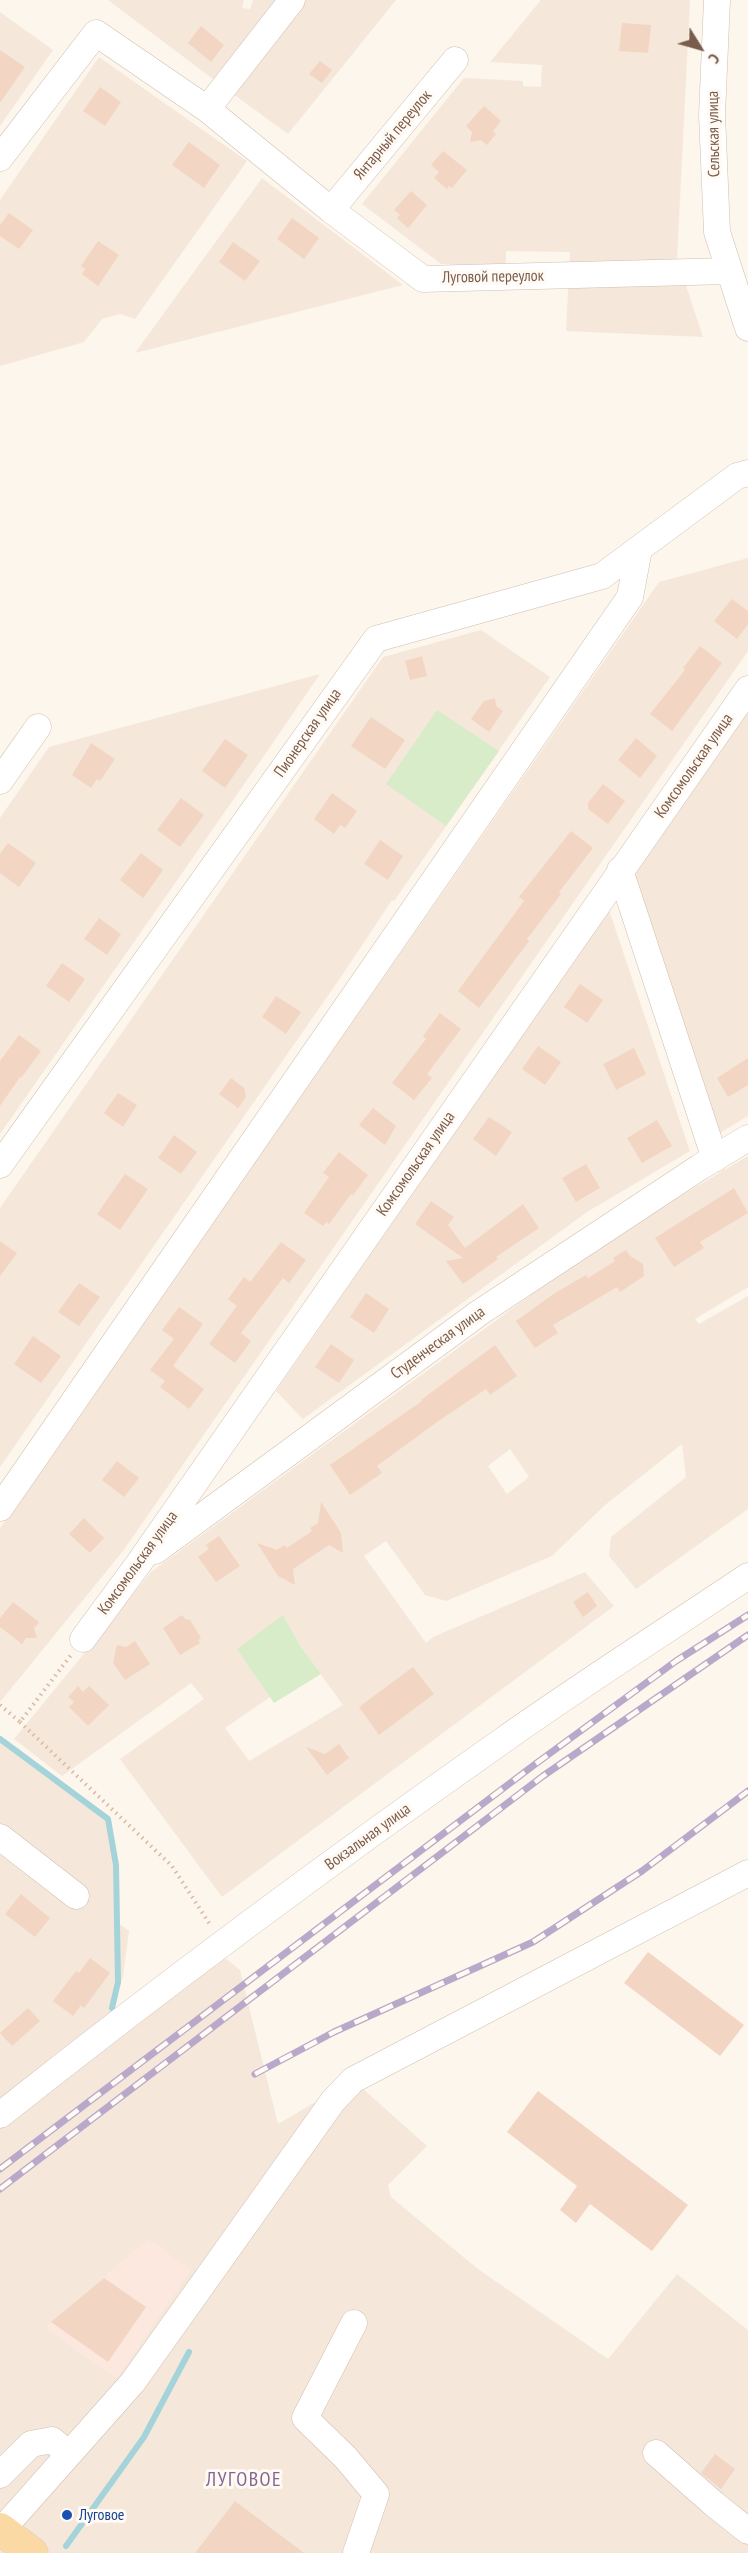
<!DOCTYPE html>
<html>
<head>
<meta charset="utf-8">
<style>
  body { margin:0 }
  #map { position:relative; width:748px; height:2553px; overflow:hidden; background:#fdf6ec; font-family:"PT Sans Narrow",sans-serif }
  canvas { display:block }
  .north { position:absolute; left:670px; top:18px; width:60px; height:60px; -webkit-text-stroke:4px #fffaf3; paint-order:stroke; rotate:127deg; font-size:16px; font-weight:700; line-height:24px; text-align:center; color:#7a5c4d }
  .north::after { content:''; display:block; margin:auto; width:21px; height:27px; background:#7a5c4d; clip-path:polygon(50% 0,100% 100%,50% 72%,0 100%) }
</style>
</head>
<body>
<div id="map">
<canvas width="748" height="2553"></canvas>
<div class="north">С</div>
</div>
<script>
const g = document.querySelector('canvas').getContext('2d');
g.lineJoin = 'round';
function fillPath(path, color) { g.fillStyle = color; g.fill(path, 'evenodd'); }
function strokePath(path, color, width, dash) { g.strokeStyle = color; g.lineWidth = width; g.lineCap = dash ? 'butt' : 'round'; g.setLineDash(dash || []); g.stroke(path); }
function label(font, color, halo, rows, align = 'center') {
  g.font = font + ' "PT Sans Narrow",sans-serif'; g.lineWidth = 6; g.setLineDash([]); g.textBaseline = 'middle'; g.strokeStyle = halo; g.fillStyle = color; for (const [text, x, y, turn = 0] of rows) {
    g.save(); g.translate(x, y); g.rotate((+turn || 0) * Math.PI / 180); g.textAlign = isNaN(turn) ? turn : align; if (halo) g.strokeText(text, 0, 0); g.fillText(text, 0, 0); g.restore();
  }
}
const residential = new Path2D(`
  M108,0H244L242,8L250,9L253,0H277L213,79Z
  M302,0H396L288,134L229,91Z
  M541,0H690L677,258L703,337L566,331L570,252L506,251V266L441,264L362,204L464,78L523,81V86L541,87L542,65L490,62Z
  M0,12L53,50L0,126Z
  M99,57L247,161L135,319L120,314L102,319L84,342L0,366V200Z
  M262,178L403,285L135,353Z
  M748,558V651L123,1551L0,1702V1528L659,582Z
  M481,630L550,677L394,901L392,900L343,974L0,1467V1208L383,657Z
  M320,674L268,750L0,1134V818L49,747Z
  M748,711V1116L720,1133L633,875Z
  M609,910L690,1151L587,1212L303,1419L276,1391Z
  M748,1156V1287L695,1319L699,1324L748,1296V1509L636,1589L609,1556L611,1537L686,1477L682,1444L605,1505L552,1556L446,1601L425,1595L386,1541L364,1556L426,1643L433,1637L585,1572L614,1606L222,1897L120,1759L204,1699L191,1683L62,1776L14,1739L151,1572L605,1241ZM510,1449L529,1477L507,1494L488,1466ZM283,1616L301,1647L343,1705L249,1761L225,1728L270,1697L238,1649Z
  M0,1739L108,1819L116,1854L117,1922L129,1931L123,1976L114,2002L104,2049L219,1953L240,1970L278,2124L353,2080L427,2146L388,2185L391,2197L478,2269L608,2359L677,2274L748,2330V2553H0Z`);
const commercial = new Path2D(`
  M148,2239L191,2270L117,2378L45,2328Z`);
const green = new Path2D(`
  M437,710L499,751L446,826L386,784Z
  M283,1615L301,1647L321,1674L274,1703L237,1649Z`);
const stream = new Path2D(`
  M0,1739L108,1819L116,1865L118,1982L112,2008
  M66,2546L144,2437L189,2352`);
const building = new Path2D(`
  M622,23L651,25L648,53L619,51Z
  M201,26L224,45L211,62L188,43Z
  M0,50L25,67L0,103Z
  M320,61L332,70L322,83L309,74Z
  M100,87L121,102L105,126L83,111Z
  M484,106L501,121L493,131L496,134L487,145L481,140L470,142L472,132L466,126Z
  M189,142L220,165L204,188L172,165Z
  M443,151L467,170L452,188L449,186L447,189L434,178L439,172L431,165Z
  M411,191L427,205L408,228L397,218L400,215L394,210Z
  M9,213L33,230L19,249L0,236V225Z
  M292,218L319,238L304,259L277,239Z
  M98,241L119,255L98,286L82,274L85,269L81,266Z
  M233,242L260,261L245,281L219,262Z
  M732,599L748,611V624L737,639L714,621Z
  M700,646L722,663L672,731L650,714L685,670L683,668Z
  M422,656L427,676L410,680L405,661Z
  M495,698L496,706L503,711L489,732L471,719L484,701Z
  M371,717L405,740L385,769L351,746Z
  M636,738L657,756L640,778L618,760Z
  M225,739L248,755L225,788L202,771Z
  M91,743L115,759L100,781L97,779L91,788L72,775Z
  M603,784L625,801L608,824L588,809V803Z
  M332,793L357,811L345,828L340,825L334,834L314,819Z
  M181,798L204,815L180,847L157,830Z
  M571,831L593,848L559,892L561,894L527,939L529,941L479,1008L458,991L524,901L519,897Z
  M380,840L403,856L388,880L364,864Z
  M8,843L36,863L19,887L0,873V854Z
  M141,853L163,870L143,898L120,880Z
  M99,918L121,934L107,955L84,939Z
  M62,963L85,979L69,1002L46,986Z
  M580,984L603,1000L587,1023L564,1007Z
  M276,996L301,1012L286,1034L262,1017Z
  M440,1013L461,1029L427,1074L432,1078L414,1100L392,1083L426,1039L423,1036Z
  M19,1035L41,1051L21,1078L20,1077L0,1106V1061Z
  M538,1046L561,1062L545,1085L522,1069Z
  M634,1048L646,1074L616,1090L603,1064Z
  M748,1058V1085L728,1097L717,1078Z
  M231,1078L244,1088L246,1097L238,1108L219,1094Z
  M118,1093L137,1105L123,1127L104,1113Z
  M373,1108L396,1126L385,1145L359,1125Z
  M489,1117L512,1132L496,1156L473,1139Z
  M657,1120L672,1146L642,1163L627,1138Z
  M174,1135L197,1152L181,1174L158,1158Z
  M339,1152L368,1175L353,1195L351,1194L329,1224L326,1222L323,1226L304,1213L329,1177L323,1173Z
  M586,1164L600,1188L576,1202L562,1178Z
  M125,1174L148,1189L120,1230L97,1214Z
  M734,1188L748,1213L700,1242L704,1248L674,1267L655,1238Z
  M431,1201L454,1217L448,1225L465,1248L523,1204L539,1228L496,1257L498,1259L463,1284L446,1261L463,1258L415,1224Z
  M0,1241L17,1253L0,1276Z
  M281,1242L306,1260L289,1283L283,1278L241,1333L251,1341L235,1363L209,1344L237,1306L228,1299L244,1277L250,1282Z
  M626,1250L630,1256L643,1264L644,1276L620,1292L617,1287L553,1325L558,1333L535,1348L516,1321L555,1293L586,1275L588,1278L615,1261L613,1258Z
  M79,1283L100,1297L79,1326L58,1312Z
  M366,1293L389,1309L374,1333L350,1317Z
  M179,1307L203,1324L173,1366L204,1389L189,1409L160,1387L165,1381L150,1370L174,1339L162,1330Z
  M33,1336L61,1356L41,1383L14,1364Z
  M331,1344L354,1360L339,1383L315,1367Z
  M495,1345L517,1376L490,1395L486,1389L437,1422L377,1466L382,1473L350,1495L330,1465L422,1401L421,1400Z
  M117,1461L139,1478L124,1497L102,1480Z
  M321,1502L341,1533L343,1553L329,1545L293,1569L295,1585L278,1576L257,1543L277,1550L285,1545L287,1548L312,1531L310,1528L318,1523Z
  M84,1518L104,1538L90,1553L69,1534Z
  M219,1536L240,1566L216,1582L198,1557L209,1549L206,1545Z
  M588,1592L597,1606L583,1617L573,1602Z
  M13,1602L39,1622L34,1628L37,1638H26L22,1644L0,1627V1618Z
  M182,1615L185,1619L190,1620L201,1638L198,1640L200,1643L180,1655L163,1628Z
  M135,1641L150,1664L125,1680L113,1663L117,1645L126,1647Z
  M413,1667L434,1694L379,1735L359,1707Z
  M78,1686L83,1692L89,1686L109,1705L88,1726L69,1707L74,1702L68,1697Z
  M339,1744L349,1758L327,1775L306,1747L325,1754Z
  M21,1894L50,1918L35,1937L5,1914Z
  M648,1952L744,2025L720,2056L624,1983Z
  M90,1958L110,1973L84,2008L81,2005L73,2016L53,2001L76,1971L79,1973Z
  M28,2008L40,2021L12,2046L0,2033Z
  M538,2091L688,2205L652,2251L590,2204L576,2223L560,2210L577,2186L507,2132Z
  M104,2278L146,2307L108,2362L51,2322Z
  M715,2454L735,2469L721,2489L701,2473Z
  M235,2501L304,2553H195Z`);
const path = new Path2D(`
  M0,1705L20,1722L71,1655
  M20,1722L172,1866L211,1926`);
const minor = new Path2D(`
  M717,0L712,115L717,232L748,328
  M207,109L292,0
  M0,158L96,33L207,109L331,210L423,279L729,271
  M331,210L455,60
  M0,781L38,727
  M620,870L715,1159
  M0,1165L376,639L602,576L737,476L748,473
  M0,1508L630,597L639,549
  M155,1551L479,1313L700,1167L748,1138
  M83,1639L139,1563L748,689
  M0,1837L76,1896
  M0,2115C164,1985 331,1861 502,1741C582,1684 666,1631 748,1576
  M354,2323L305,2418L346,2458L376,2494L356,2553
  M656,2453L714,2504L748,2531
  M0,2475L31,2444L52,2440L69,2454
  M0,2532L133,2382L333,2101L353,2080L748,1873`);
const major = new Path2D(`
  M0,2529L32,2553`);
const rail = new Path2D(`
  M255,2074L334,2032L533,1942L642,1871L748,1791
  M0,2169L534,1765L676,1661L748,1615
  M0,2189L543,1776L748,1635`);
const markers = [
  [67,2515,6,"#1a4fb4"]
];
const streetNames = [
  ["Сельская улица",714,134,-91],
  ["Янтарный переулок",393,135,-50],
  ["Луговой переулок",493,277,-1],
  ["Пионерская улица",308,733,-55],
  ["Комсомольская улица",694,766,-55],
  ["Комсомольская улица",416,1164,-55],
  ["Студенческая улица",438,1343,-36],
  ["Комсомольская улица",138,1563,-54],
  ["Вокзальная улица",368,1837,-36]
];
const transitNames = [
  ["Луговое",79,2515]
];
const quarterNames = [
  ["ЛУГОВОЕ",244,2480]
];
fillPath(residential, '#f5e8da');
fillPath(commercial, '#fde8e0');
fillPath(green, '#d8ecc9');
strokePath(stream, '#a5d3da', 6);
fillPath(building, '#f3d5c3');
strokePath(minor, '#d1beb0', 27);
strokePath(major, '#dad1cd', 33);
strokePath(path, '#d9b8a5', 4, [1.5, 4.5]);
strokePath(minor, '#fff', 26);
strokePath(major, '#fbd9a5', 32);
strokePath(rail, '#b9a8c9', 7);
strokePath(rail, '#fffaf3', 4.5, [14]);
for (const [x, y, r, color] of markers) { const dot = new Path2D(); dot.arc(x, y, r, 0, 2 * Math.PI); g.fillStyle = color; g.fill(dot); strokePath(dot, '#fffaf3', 2); }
label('16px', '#7a5c4d', '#fffaf3', streetNames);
label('16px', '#164399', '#fffaf3', transitNames, 'left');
g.letterSpacing = '1.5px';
label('20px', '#846695', '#fffaf3', quarterNames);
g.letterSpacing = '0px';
</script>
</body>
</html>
